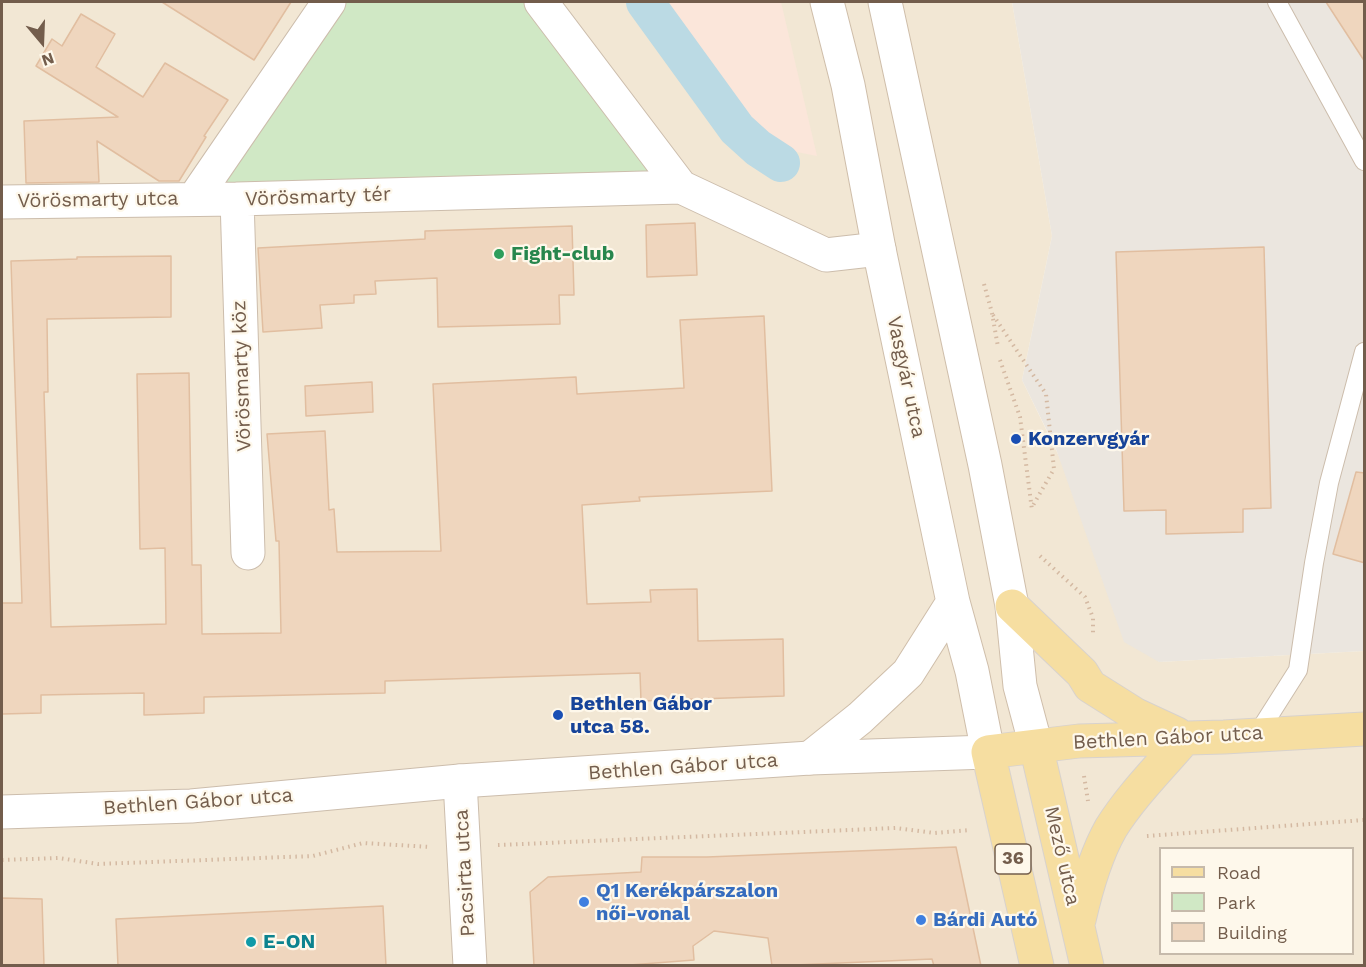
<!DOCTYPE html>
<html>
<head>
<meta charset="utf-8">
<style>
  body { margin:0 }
  #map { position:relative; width:1366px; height:967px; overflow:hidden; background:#fbf4e5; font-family:"Work Sans",sans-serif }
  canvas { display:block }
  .frame { position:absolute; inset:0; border:3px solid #735d4c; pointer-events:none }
  .legend { position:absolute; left:1159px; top:847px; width:195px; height:108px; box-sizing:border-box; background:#fef8eb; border:2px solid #c6baab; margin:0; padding:8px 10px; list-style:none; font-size:18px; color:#735d4c }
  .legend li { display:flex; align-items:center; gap:12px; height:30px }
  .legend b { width:30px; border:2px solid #c6baab }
  .north { position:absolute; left:12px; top:12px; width:60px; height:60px; -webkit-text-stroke:4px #fef8eb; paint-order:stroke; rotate:161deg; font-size:16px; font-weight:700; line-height:24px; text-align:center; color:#735d4c }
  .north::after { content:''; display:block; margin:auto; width:21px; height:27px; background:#735d4c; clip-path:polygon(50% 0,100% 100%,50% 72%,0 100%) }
</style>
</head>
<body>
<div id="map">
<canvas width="1366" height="967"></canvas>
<div class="frame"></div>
<ul class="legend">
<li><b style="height:8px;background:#f6dea1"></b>Road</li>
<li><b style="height:16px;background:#d0e8c5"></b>Park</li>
<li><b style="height:16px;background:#efd6be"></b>Building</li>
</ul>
<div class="north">N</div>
</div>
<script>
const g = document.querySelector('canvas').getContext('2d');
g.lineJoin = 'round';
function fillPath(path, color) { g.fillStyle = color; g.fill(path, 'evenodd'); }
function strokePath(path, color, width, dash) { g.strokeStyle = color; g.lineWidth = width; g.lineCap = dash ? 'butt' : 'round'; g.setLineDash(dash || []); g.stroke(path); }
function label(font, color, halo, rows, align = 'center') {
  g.font = font + ' "Work Sans",sans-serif'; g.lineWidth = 4.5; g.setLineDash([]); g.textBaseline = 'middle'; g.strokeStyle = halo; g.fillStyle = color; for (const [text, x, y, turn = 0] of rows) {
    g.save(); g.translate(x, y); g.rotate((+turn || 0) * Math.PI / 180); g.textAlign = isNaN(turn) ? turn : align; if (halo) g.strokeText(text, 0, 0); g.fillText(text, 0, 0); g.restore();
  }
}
const residential = new Path2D(`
  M2,2H1012L1052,236L1022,380L1159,662L1364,651V965L2,966ZM1160,848H1352V954H1160Z`);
const commercial = new Path2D(`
  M659,2H781L817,156L767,146Z`);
const industrial = new Path2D(`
  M1012,2H1364V651L1159,662L1124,642L1056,449L1022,380L1052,236Z`);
const green = new Path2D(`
  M329,2H541L681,187L194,199Z`);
const canal = new Path2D(`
  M645,2L737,129L758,148L781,163`);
const building = new Path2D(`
  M162,2H291L254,60Z
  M1326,2H1365V62Z
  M81,14L115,34L96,67L143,97L165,63L228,100L204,136L206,137L179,181H159L97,141L99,182L26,183L24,121L118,117L36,66L52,39L62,46Z
  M695,223L697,275L647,277L646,225Z
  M572,226L574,295H559L560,324L438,327L437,278L375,281L376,294L354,295V303L320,305L322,328L263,332L258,248L425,239V231Z
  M1264,247L1271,508L1243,509V532L1166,534V510L1124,511L1116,252Z
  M171,256V317L47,319L48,392H44L51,627L166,624L165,548L140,549L137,374L189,373L192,565H201L202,634L281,633L279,541H276L267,434L325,431L329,510L334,509L337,552L441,551L433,384L576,377L577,394L684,388L680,320L764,316L772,491L639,497L640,501L582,505L587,604L651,602L650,590L697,589L698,641L783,639L784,696L641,701L640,673L385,681V693L204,697V713L144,715V693L41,695V713L2,714V603H22L11,261L77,259V257Z
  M372,382L373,412L306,416L305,386Z
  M1356,472L1365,473V563L1333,554Z
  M956,847L981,966H934L932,959L772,966L768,938L714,931L693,946L694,960L617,966H534L530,892L548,877L641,872L642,857H707Z
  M2,898L42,899L44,966H2Z
  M383,906L386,966H118L116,919Z`);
const path = new Path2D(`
  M984,284L992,313L998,347
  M993,315L1046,394L1054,469L1032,507
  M1000,360L1020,417L1032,510
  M1040,556L1085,597L1093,618V635
  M1084,776L1088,801
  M1147,836L1364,820
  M498,845L896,828L934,833L970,830
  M2,860L59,858L98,864L313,856L363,843L431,847`);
const service = new Path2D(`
  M1277,2L1364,161
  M1258,733L1298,670L1314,563L1329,483L1364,352`);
const minor = new Path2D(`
  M541,2L681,187
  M194,199L329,2
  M237,199L248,553
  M2,202L237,199L681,187L826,255L879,249
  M460,781L470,966`);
const tertiary = new Path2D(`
  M2,812L191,806L460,781L810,758L988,752`);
const secondary = new Path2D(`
  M827,2L848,85L879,249L953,602L972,671L988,752
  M885,2L985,465L1012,606L1020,686L1036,746
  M810,758L860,718L908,673L953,602`);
const primary = new Path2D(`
  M1012,606L1082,673L1090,686L1136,715L1177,734
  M1036,746L1087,966
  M1079,920C1086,889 1095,856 1111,828C1131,796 1160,767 1185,738
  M1037,966L988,752L1079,741L1224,737L1364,729`);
const markers = [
  [499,254,6,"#2e9e5b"],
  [1016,439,6,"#1a4fb4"],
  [558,715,6,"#1a4fb4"],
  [584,902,6,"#3f7fe0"],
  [921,920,6,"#3f7fe0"],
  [251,942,6,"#0f9aa8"]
];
const shields = [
  [1013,859,36]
];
const shieldNames = [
  ["36",1013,859]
];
const streetNames = [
  ["Vörösmarty tér",318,197,-2],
  ["Vörösmarty utca",98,200,-1],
  ["Vörösmarty köz",242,376,-92],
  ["Vasgyár utca",906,377,78],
  ["Bethlen Gábor utca",1168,738,-3],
  ["Bethlen Gábor utca",683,767,-4],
  ["Bethlen Gábor utca",198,802,-4],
  ["Mező utca",1062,856,77],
  ["Pacsirta utca",465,873,-93]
];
const leisureNames = [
  ["Fight-club",511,254]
];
const transitNames = [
  ["Konzervgyár",1028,439],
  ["Bethlen Gábor",570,704],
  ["utca 58.",570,727]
];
const shopNames = [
  ["Q1 Kerékpárszalon",596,891],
  ["női-vonal",596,914],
  ["Bárdi Autó",933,920]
];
const cultureNames = [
  ["E-ON",263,942]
];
fillPath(residential, '#f2e7d4');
fillPath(commercial, '#fbe6da');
fillPath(industrial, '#ebe6df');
fillPath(green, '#d0e8c5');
strokePath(canal, '#bbdae4', 38);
fillPath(building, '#efd6be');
strokePath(building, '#e1bea0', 1.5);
strokePath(service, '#ccbdac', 20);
strokePath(minor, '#ccbdac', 35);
strokePath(tertiary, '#ccbdac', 35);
strokePath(secondary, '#cfbeaa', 35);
strokePath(primary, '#d8d2cd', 35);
strokePath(path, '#d4b9a2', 4, [1.5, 4.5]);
strokePath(service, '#fff', 18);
strokePath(minor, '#fff', 33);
strokePath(tertiary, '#fff', 33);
strokePath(secondary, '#fff', 33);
strokePath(primary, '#f6dea1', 33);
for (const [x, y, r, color] of markers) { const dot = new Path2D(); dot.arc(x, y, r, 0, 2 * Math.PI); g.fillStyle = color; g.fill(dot); strokePath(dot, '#fef8eb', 2); }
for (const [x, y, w] of shields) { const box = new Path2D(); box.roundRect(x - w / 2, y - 15, w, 30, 4.5); g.fillStyle = '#fef8eb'; g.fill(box); strokePath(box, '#735d4c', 1.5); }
label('bold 18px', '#735d4c', null, shieldNames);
label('20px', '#735d4c', '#fef8eb', streetNames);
label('bold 20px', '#27864d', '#fef8eb', leisureNames, 'left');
label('bold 20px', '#164399', '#fef8eb', transitNames, 'left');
label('bold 20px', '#366cbe', '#fef8eb', shopNames, 'left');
label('bold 20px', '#0d838f', '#fef8eb', cultureNames, 'left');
</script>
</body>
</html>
